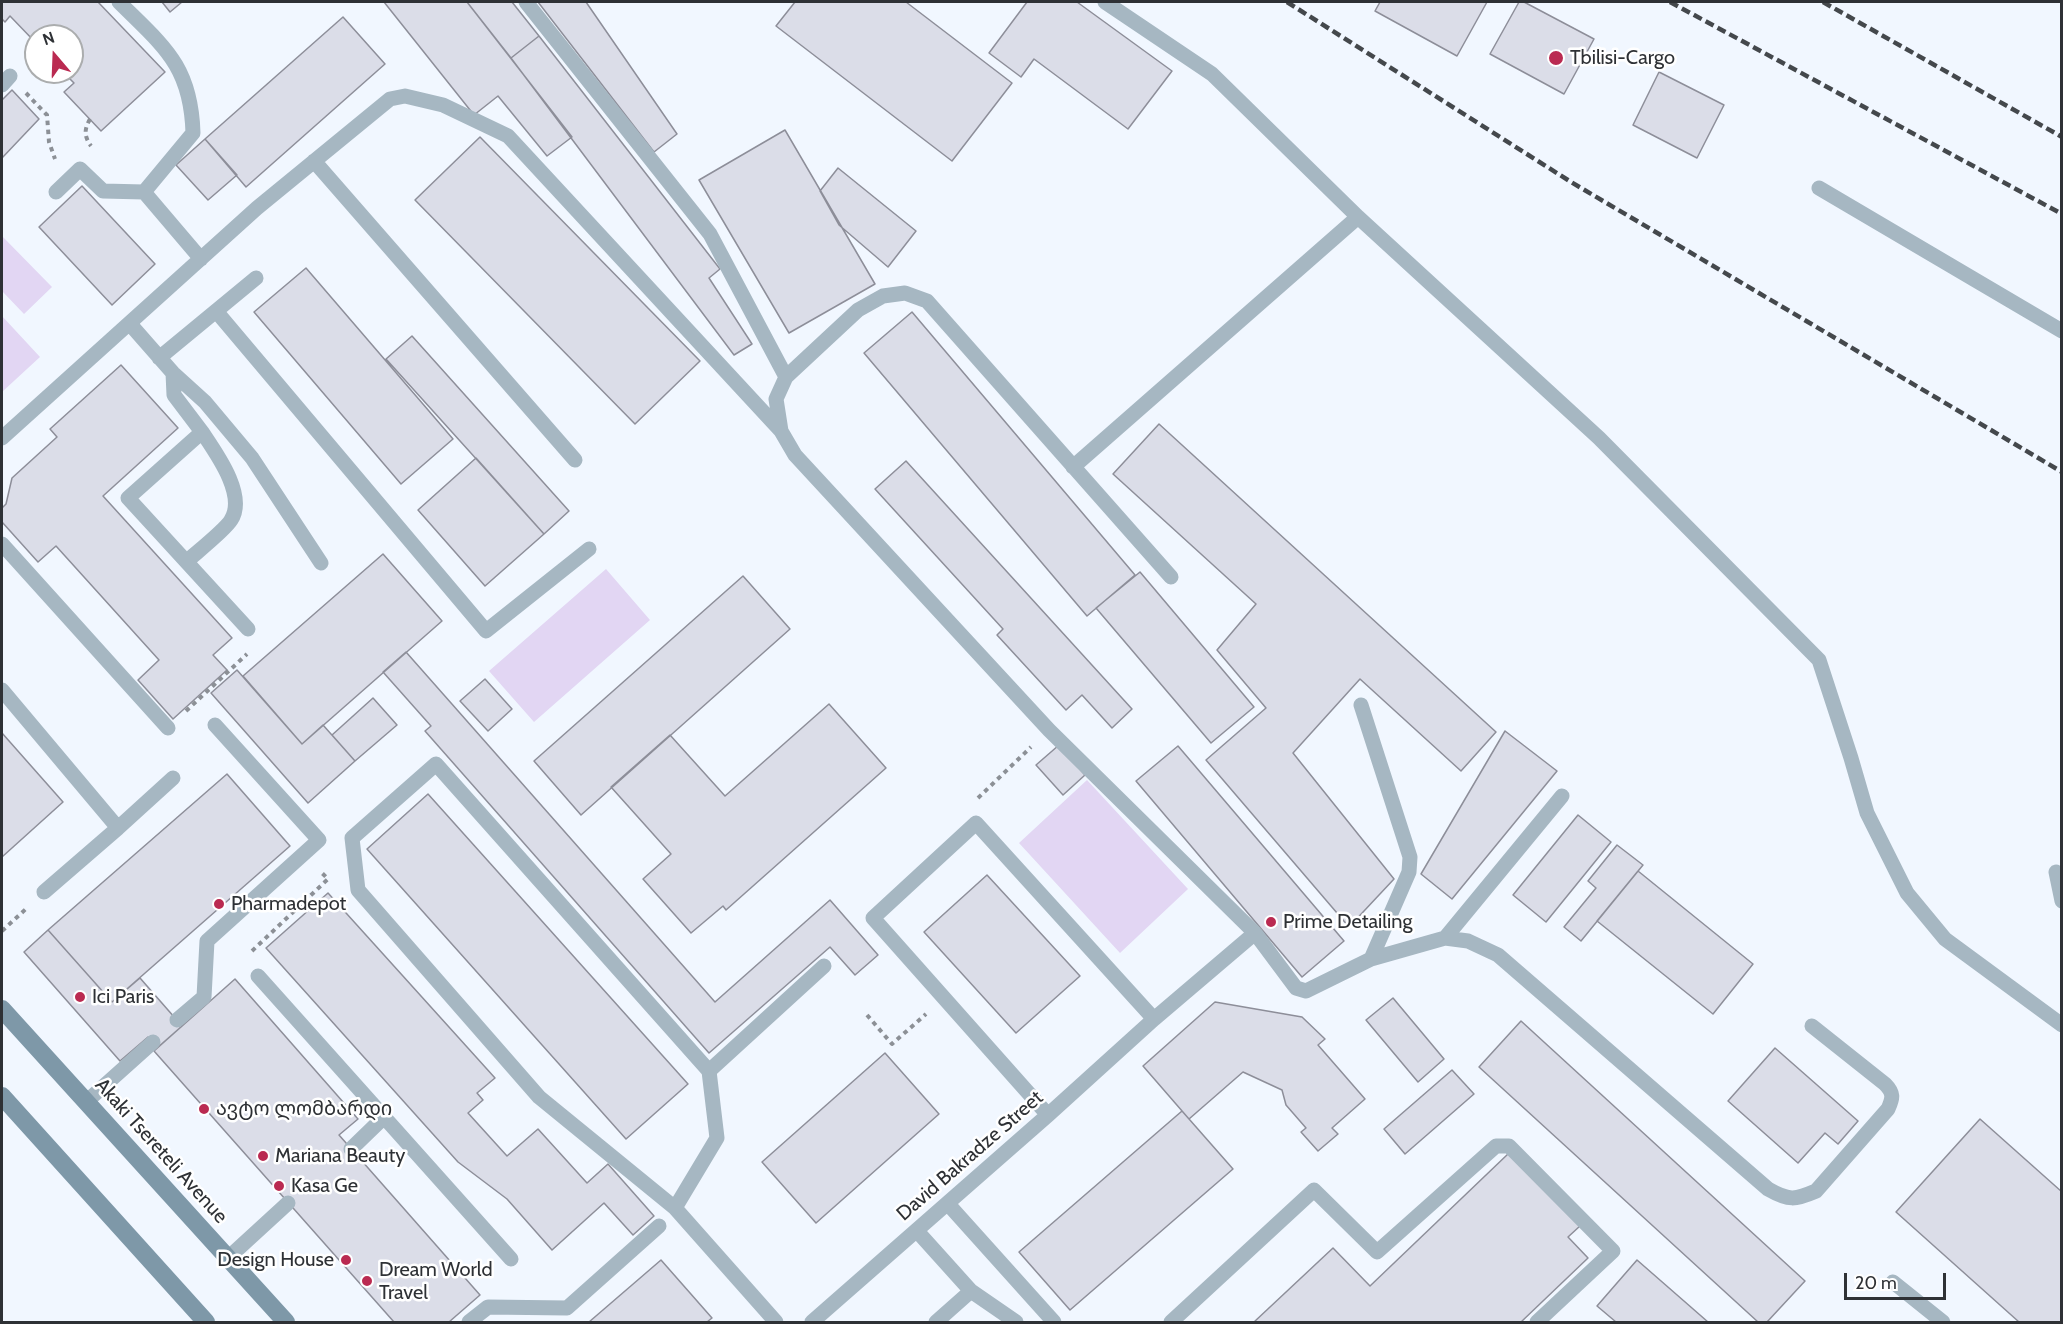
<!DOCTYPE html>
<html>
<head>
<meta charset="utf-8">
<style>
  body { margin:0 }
  #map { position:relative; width:2063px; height:1324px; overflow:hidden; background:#f1f7ff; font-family:Cabin,sans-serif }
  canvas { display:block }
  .frame { position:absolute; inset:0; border:3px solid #2e3135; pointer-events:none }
  .north { position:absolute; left:24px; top:24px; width:60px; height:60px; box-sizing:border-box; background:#fff; border:2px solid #abadae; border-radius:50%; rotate:341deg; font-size:16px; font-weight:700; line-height:24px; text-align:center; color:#2e3135 }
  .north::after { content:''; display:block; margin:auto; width:21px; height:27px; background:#ba2a51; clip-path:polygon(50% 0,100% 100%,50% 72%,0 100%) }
  .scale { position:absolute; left:1844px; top:1273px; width:102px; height:27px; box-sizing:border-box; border:3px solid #2e3135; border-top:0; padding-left:8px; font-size:18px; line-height:21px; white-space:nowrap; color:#2e3135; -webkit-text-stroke:4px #fff; paint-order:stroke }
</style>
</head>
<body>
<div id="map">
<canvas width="2063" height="1324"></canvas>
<div class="frame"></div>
<div class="north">N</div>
<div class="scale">20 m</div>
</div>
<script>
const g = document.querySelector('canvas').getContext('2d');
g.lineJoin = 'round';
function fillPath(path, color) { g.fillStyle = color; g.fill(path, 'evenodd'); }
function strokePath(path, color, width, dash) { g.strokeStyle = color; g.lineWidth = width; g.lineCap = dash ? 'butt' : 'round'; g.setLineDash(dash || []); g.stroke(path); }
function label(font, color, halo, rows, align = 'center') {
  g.font = font + ' Cabin,"Noto Sans Georgian",sans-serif'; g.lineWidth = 5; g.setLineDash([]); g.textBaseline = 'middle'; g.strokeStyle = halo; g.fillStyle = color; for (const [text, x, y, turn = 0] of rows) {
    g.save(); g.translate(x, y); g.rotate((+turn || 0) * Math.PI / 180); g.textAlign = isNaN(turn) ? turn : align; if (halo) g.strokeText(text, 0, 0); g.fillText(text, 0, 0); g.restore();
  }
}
const green = new Path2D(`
  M2,236L52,287L24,314L2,291Z
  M2,316L40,357L2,392Z
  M606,569L650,620L534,722L489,671Z
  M1087,780L1188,889L1120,953L1019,843Z`);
const building = new Path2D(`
  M2,2H98L165,72L101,131L64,92L74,83L63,72H72V36H36V43L10,16L5,22L2,19Z
  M162,2H182L170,12Z
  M384,2H467L572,137L547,156L498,96L474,115Z
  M467,2H512L539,36L511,58Z
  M538,2H586L677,134L654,152Z
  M795,2H906L1012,83L952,161L776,26Z
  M1027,2H1077L1172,71L1128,129L1034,59L1021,77L989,53Z
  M1380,2H1487L1457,56L1375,11Z
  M1519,2H1524L1594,39L1564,94L1490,54Z
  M343,17L385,64L246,187L205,139Z
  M539,36L720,269L709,278L752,344L734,355L511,58Z
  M1659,72L1724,105L1697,158L1633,125Z
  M12,90L39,119L2,158V100Z
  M785,130L875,284L789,333L699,180Z
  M480,137L700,361L635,424L415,200Z
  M205,139L237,175L208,200L176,165Z
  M838,168L916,231L888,267L839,225L820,191Z
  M82,186L155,264L112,305L39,227Z
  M306,268L453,439L401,484L254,312Z
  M912,312L1135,575L1087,616L864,353Z
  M412,336L569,511L544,534L386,359Z
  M121,365L178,428L103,496L232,638L213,655L227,670L173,719L138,680L159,660L56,546L38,562L2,522V508L6,504L12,478L57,437L50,429Z
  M1159,424L1496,732L1461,771L1360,679L1293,753L1394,879L1349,927L1206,760L1266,708L1217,650L1256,604L1113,474Z
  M476,458L544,534L485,586L418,510Z
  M906,461L1132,709L1112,728L1082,695L1066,710L997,635L1003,629L875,489Z
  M383,554L442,621L302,744L243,676Z
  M1140,572L1254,707L1211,743L1096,608Z
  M743,576L790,629L581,815L534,761Z
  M406,652L715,1002L830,900L878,955L855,975L830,947L709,1053L425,731L431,726L383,672Z
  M237,670L302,744L323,725L355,761L308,803L211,693Z
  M485,679L512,709L488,731L460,701Z
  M373,698L397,725L355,761L332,735Z
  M829,704L886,768L726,910L723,906L691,933L643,879L671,854L611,787L670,735L725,796Z
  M1505,731L1557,771L1452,899L1421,874Z
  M2,733L63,802L2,857Z
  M1059,745L1085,775L1063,795L1036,765Z
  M1178,746L1344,941L1302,977L1136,781Z
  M227,774L290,846L112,1002L48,930Z
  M428,794L688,1084L626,1139L367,849Z
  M1578,815L1611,842L1546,922L1513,895Z
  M1617,845L1643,865L1581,941L1564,927L1596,888L1588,881Z
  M1638,871L1753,964L1713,1014L1597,921Z
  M987,875L1080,976L1016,1033L924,932Z
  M328,893L495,1078L477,1093L483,1100L468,1113L507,1156L538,1129L587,1183L608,1164L654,1216L633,1235L604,1203L552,1250L507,1199L458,1162L266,948Z
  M48,930L112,1002L140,978L182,1026L157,1048L148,1037L120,1061L24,952Z
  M235,979L358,1119L339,1135L480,1295L449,1322H394L154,1051Z
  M1393,998L1444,1059L1418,1082L1366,1020Z
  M1215,1002L1302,1017L1325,1039L1318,1045L1365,1099L1332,1128L1338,1134L1318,1151L1301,1132L1306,1128L1286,1105L1282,1090L1243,1072L1189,1119L1143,1066Z
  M1521,1021L1805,1281L1767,1322H1758L1479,1067Z
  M1775,1048L1858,1121L1838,1144L1825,1133L1798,1163L1728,1101Z
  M885,1053L939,1114L816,1223L762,1162Z
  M1452,1070L1474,1094L1405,1154L1384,1129Z
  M1182,1111L1233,1169L1070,1310L1019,1252Z
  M1980,1119L2062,1192V1322H2019L1896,1212Z
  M1509,1153L1580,1226L1568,1237L1588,1258L1521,1322H1254L1333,1248L1370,1286Z
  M661,1260L712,1318L707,1322H589Z
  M1637,1260L1708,1322H1616L1597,1306Z`);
const path = new Path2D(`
  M26,93L47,115L49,142L55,159
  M90,119C84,130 84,136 91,146
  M186,711L247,654
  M978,798L1031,747
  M2,931L28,907
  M252,951L328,879L320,871
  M867,1015L892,1044L926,1014`);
const service = new Path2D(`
  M119,2C163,46 191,65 193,133L144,192L201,259
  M526,2L710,234L786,377
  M1105,2L1212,74L1358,217L1599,438L1819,660L1851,758L1867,813L1907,893L1945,939L2062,1025
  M2,85L10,76
  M314,161L575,460
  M1819,188L2062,331
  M56,192L80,169L103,191L144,192
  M216,311L256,278
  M130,324L173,373L205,402L252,458L321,563
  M159,358L216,311L486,631L589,549
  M173,373L174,395L202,432L128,498L248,629
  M2,438L257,208L390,99L405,96L443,105L508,136L781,431
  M1073,467L1358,217
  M2,544L168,728
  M187,561C197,552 225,530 231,520C247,495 216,453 202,432
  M1171,577L927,301L905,293L883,296L858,310L786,377L776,399L781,431L795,455L1049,730L1255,933
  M2,690L118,828L44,892
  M1361,705L1410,857L1409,872L1371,959
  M118,828L173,778
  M2056,872L2062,901
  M1445,938L1562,796
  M258,976L511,1259
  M177,1020L204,997L207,941L319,840L215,725
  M709,1071L824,966
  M86,1102L153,1042
  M1048,1115L873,918L976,823L1154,1019
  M351,1149L383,1118
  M948,1204L1054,1322
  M675,1208L539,1097L358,890L352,838L436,764L709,1071L717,1138L675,1208L776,1322
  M917,1231L971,1291L1016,1322
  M228,1258L288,1203
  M1893,1282L1943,1322
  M469,1322L488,1307L567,1308L659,1226
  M812,1322L1048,1115L1154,1019L1255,933L1296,988L1306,991L1371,959L1445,938L1468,941L1498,955L1768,1189C1789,1201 1795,1200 1816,1191L1888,1109C1893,1098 1894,1093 1885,1084L1812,1026
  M936,1322L971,1291
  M1171,1322L1314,1190L1377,1252L1496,1146H1509L1613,1251L1537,1322`);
const secondary = new Path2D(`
  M2,1009L286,1322
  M2,1096L206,1322`);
const rail = new Path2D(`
  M1287,2L1571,182L2062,472
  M1670,2L2062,214
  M1823,2L2062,137`);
const markers = [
  [1556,58,8,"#ba2a51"],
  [219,904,6,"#ba2a51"],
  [1271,922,6,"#ba2a51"],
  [80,997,6,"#ba2a51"],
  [204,1109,6,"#ba2a51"],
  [263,1156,6,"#ba2a51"],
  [279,1186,6,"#ba2a51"],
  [346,1260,6,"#ba2a51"],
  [367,1281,6,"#ba2a51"]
];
const poiNames = [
  ["Tbilisi-Cargo",1570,58],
  ["Pharmadepot",231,904],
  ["Prime Detailing",1283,922],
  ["Ici Paris",92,997],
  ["ავტო ლომბარდი",216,1109],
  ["Mariana Beauty",275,1156],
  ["Kasa Ge",291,1186],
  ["Design House",334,1260,"right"],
  ["Dream World",379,1270],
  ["Travel",379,1293]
];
const streetNames = [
  ["Akaki Tsereteli Avenue",161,1151,48],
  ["David Bakradze Street",970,1156,-41]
];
fillPath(green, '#e2d6f3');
fillPath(building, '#dbdde8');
strokePath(building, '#8d8e99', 1.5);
strokePath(path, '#8c9096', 4, [4.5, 4.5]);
strokePath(service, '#a6b7c2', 15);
strokePath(secondary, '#7e98a8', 18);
strokePath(rail, '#44484c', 4.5, [9, 4.5]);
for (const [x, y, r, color] of markers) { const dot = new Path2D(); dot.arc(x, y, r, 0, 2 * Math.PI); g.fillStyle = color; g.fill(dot); strokePath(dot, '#fff', 2); }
label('20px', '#2e3135', '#fff', poiNames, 'left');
label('20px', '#2e3135', '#fff', streetNames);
</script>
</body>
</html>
